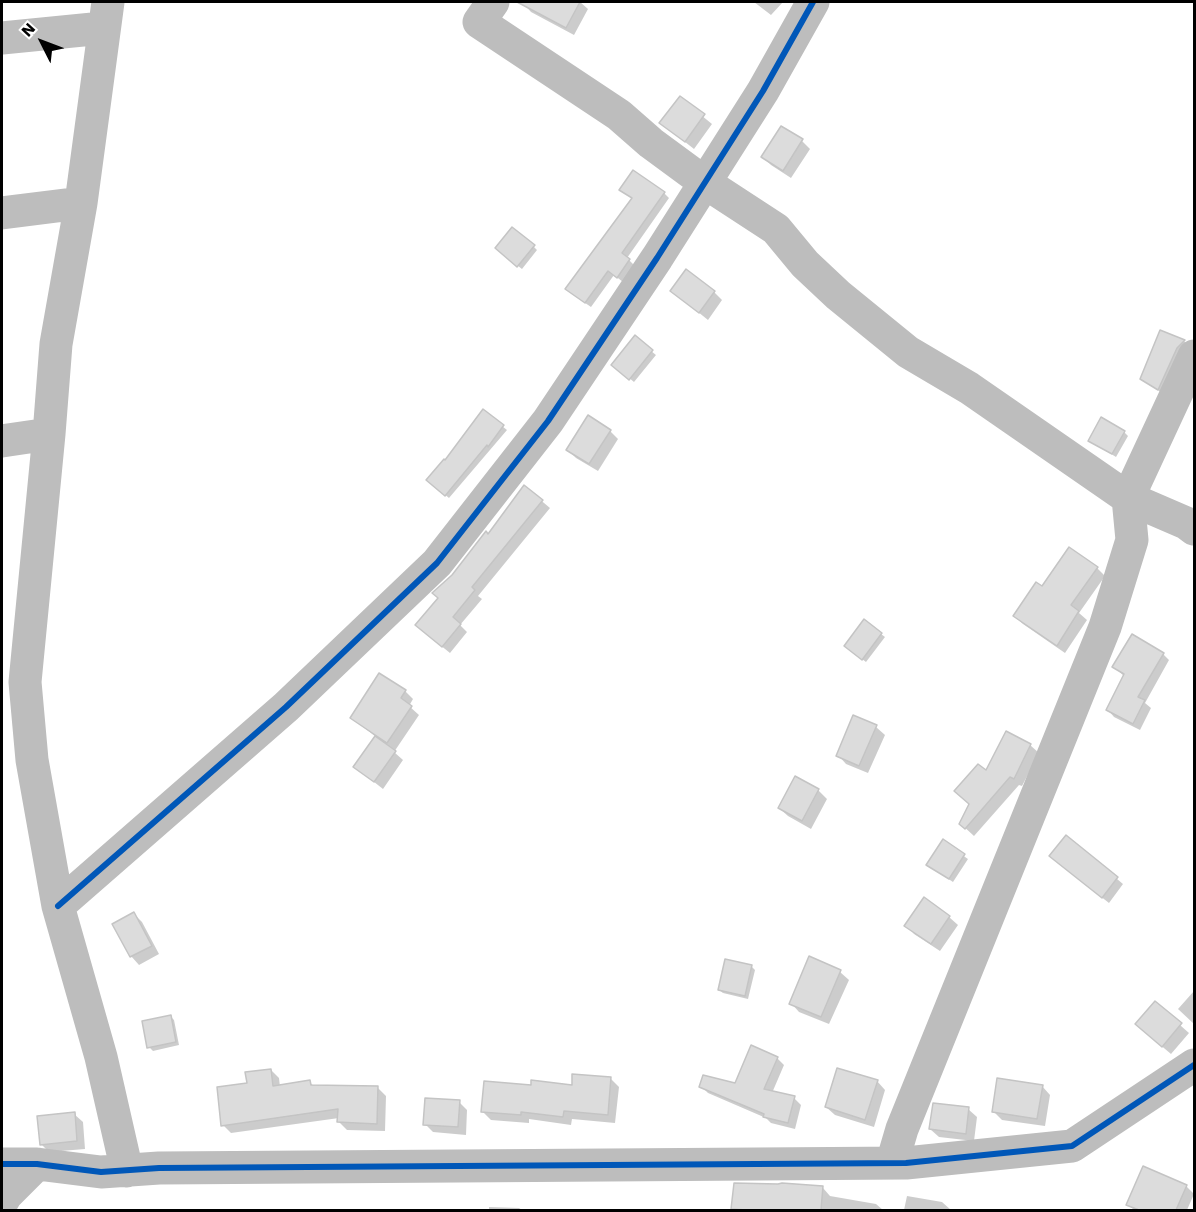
<!DOCTYPE html>
<html>
<head>
<meta charset="utf-8">
<style>
  body { margin:0 }
  #map { position:relative; width:1196px; height:1212px; overflow:hidden; background:#fff; font-family:"Work Sans",sans-serif }
  canvas { display:block }
  .frame { position:absolute; inset:0; border:3px solid #000; pointer-events:none }
  .north { position:absolute; left:12px; top:12px; width:60px; height:60px; -webkit-text-stroke:4px #fff; paint-order:stroke; rotate:312deg; font-size:16px; font-weight:700; line-height:24px; text-align:center; color:#000 }
  .north::after { content:''; display:block; margin:auto; width:21px; height:27px; background:#000; clip-path:polygon(50% 0,100% 100%,50% 72%,0 100%) }
</style>
</head>
<body>
<div id="map">
<canvas width="1196" height="1212"></canvas>
<div class="frame"></div>
<div class="north">N</div>
</div>
<script>
const g = document.querySelector('canvas').getContext('2d');
g.lineJoin = 'round';
function fillPath(path, color) { g.fillStyle = color; g.fill(path, 'evenodd'); }
function strokePath(path, color, width, dash) { g.strokeStyle = color; g.lineWidth = width; g.lineCap = dash ? 'butt' : 'round'; g.setLineDash(dash || []); g.stroke(path); }
const shadow = new Path2D(`
  M524,2H580L588,9L574,35L531,12L523,3Z
  M754,2H783L771,15Z
  M680,98L712,124L694,149L661,123Z
  M802,141L810,149L791,178L771,165L763,157Z
  M664,193L669,198L627,258L634,265L623,282L614,275L591,307L572,294L567,289L633,199L626,194Z
  M534,247L537,250L522,269L500,252Z
  M672,291L714,292L722,300L708,320Z
  M1161,332L1184,341L1189,347L1163,394L1142,378Z
  M635,338L656,355L634,382L617,368Z
  M484,412L507,430L449,498L432,484L445,463Z
  M610,431L618,439L598,471L576,458L568,450Z
  M1124,432L1128,436L1116,457L1090,441Z
  M525,487L550,508L478,596L482,599L460,625L467,632L450,653L424,632L439,598L453,576L488,536Z
  M1097,568L1105,576L1079,613L1087,620L1065,653L1023,624L1014,616L1042,588Z
  M881,634L885,637L866,662L849,649Z
  M1163,654L1169,660L1145,703L1151,708L1140,730L1114,717L1108,710L1124,676L1114,667Z
  M405,691L413,699L409,706L419,715L394,752L403,760L383,789L355,767L376,737L352,718Z
  M854,717L876,727L885,735L868,773L846,764L838,755Z
  M1030,745L1039,753L1022,786L1019,785L974,836L961,824L986,773Z
  M818,790L827,799L811,829L788,816L779,808Z
  M1067,837L1123,884L1109,903L1057,862Z
  M943,842L968,859L953,882L932,868Z
  M924,899L949,917L958,925L940,951L914,934L906,925Z
  M134,914L142,922L159,954L139,965L131,956Z
  M810,958L840,972L849,980L829,1024L799,1012L791,1003Z
  M751,966L755,970L748,999L723,993L719,990Z
  M1194,991V1024L1178,1009Z
  M1155,1003L1189,1033L1171,1054L1145,1032Z
  M170,1016L174,1020L179,1045L153,1051L149,1047Z
  M777,1058L784,1065L772,1093L794,1098L801,1105L795,1129L771,1123L766,1118L708,1093L701,1086L736,1084Z
  M271,1070L279,1078L280,1087L309,1082L314,1086L377,1087L386,1096L385,1131L347,1130L339,1122V1118L231,1133L223,1125L248,1084Z
  M611,1079L619,1087L615,1123L572,1119L571,1125L529,1119V1123L491,1120L482,1111L532,1087H573Z
  M877,1081L885,1090L874,1127L835,1115L826,1107Z
  M1042,1086L1050,1095L1045,1126L1002,1120L994,1112Z
  M459,1102L467,1110L466,1135L433,1132L425,1124Z
  M968,1109L977,1117L974,1141L939,1137L930,1129Z
  M74,1114L83,1122L85,1149L49,1152L41,1144Z
  M1186,1186L1194,1194L1187,1210H1134L1128,1204Z
  M823,1188L830,1196L876,1204L883,1210H735L733,1208Z
  M907,1196L942,1202L951,1210H904Z
  M489,1207L519,1208L522,1210H489Z`);
const building = new Path2D(`
  M517,2H580L566,28Z
  M680,96L705,114L685,142L659,123Z
  M781,126L803,139L783,171L761,157Z
  M633,170L665,192L622,253L630,259L617,278L608,271L585,303L565,289L632,198L619,190Z
  M512,227L535,245L517,267L495,248Z
  M686,269L715,291L699,313L670,291Z
  M1160,330L1185,340L1177,348L1158,390L1140,379Z
  M635,335L653,350L629,380L611,365Z
  M483,409L504,425L488,447L487,445L445,496L426,480L444,459L445,460Z
  M588,415L611,430L589,464L566,450Z
  M1101,417L1125,431L1112,454L1088,441Z
  M524,485L543,500L472,587L475,590L453,617L461,624L442,647L415,625L438,598L432,593L452,575L486,531L488,534Z
  M1069,547L1098,567L1071,605L1079,611L1057,646L1013,616L1036,582L1042,586Z
  M864,619L882,633L862,660L844,646Z
  M1132,634L1164,653L1138,697L1145,700L1133,724L1106,710L1124,674L1112,667Z
  M379,673L406,690L401,698L412,706L387,743L350,718Z
  M853,715L877,725L859,766L836,756Z
  M1006,731L1031,744L1014,779L1010,777L965,829L959,824L969,804L954,791L978,764L986,770Z
  M375,736L396,751L374,782L353,767Z
  M795,776L819,789L802,821L778,808Z
  M1066,835L1118,877L1102,898L1049,856Z
  M943,839L965,854L949,879L926,865Z
  M924,897L950,916L931,944L904,926Z
  M134,912L152,946L130,957L112,924Z
  M809,956L841,970L821,1017L789,1004Z
  M725,959L752,965L745,996L718,990Z
  M1155,1001L1182,1023L1162,1047L1135,1024Z
  M171,1015L176,1042L147,1048L142,1021Z
  M751,1045L778,1057L764,1089L795,1096L788,1123L763,1117L764,1114L699,1087L703,1075L735,1083Z
  M837,1068L878,1080L865,1120L825,1107Z
  M271,1069L273,1086L310,1080L311,1085L378,1086L377,1124L337,1122L338,1109L221,1126L217,1087L247,1083L245,1072Z
  M572,1074L611,1077L608,1115L564,1111L563,1117L521,1112V1115L481,1112L484,1081L531,1085V1080L572,1085Z
  M997,1078L1043,1085L1037,1119L992,1112Z
  M425,1098L460,1100L458,1127L423,1125Z
  M933,1103L969,1107L966,1134L929,1129Z
  M75,1112L77,1141L40,1145L37,1116Z
  M1143,1166L1187,1185L1176,1210H1139L1126,1205Z
  M734,1183L778,1184L782,1183L823,1186L821,1210H746L731,1209Z`);
const minor = new Path2D(`
  M493,2L479,22L619,115L651,143L704,182L776,229L805,264L838,295L908,352L969,388L1128,498L1186,523L1194,529
  M2,38L103,28
  M2,213L81,203L108,2
  M49,434L25,682L32,760L58,906L101,1057L127,1171
  M2,441L49,434L56,344L81,203
  M58,906L286,707L437,563L548,421L657,258L763,91L813,2
  M892,1163L902,1129L1105,627L1132,540L1128,498L1194,356
  M2,1164H37L101,1172L159,1168L906,1163L1072,1146L1194,1065
  M2,1202L6,1195L37,1164`);
const cycleway = new Path2D(`
  M58,906L286,707L437,563L548,421L657,258L763,91L813,2
  M2,1164H37L101,1172L159,1168L906,1163L1072,1146L1194,1065`);
fillPath(shadow, '#0003');
fillPath(building, '#dcdcdc');
strokePath(building, '#c4c4c4', 1.5);
strokePath(minor, '#bdbdbd', 33);
strokePath(cycleway, '#0057b8', 6);
</script>
</body>
</html>
